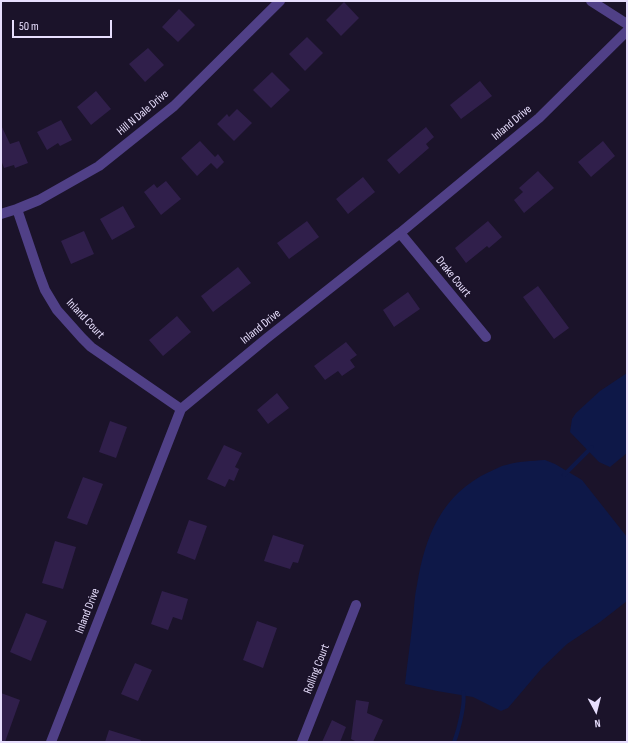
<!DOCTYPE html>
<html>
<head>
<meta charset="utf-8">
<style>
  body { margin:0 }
  #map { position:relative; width:628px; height:743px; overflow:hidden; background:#1b132a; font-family:"Sofia Sans Condensed",sans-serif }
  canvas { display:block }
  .frame { position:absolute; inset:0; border:2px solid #e7defd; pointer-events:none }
  .north { position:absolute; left:576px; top:691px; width:40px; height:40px; -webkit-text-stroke:3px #1b132a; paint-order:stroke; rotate:173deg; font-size:11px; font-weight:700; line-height:16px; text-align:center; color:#e7defd }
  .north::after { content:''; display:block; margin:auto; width:14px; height:18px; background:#e7defd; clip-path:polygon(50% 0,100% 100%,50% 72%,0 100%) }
  .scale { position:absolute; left:12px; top:20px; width:100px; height:18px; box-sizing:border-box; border:2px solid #e7defd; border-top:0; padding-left:5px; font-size:12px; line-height:14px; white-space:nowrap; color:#e7defd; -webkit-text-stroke:3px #1b132a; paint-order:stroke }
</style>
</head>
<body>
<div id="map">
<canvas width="628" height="743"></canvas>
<div class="frame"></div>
<div class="north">N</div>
<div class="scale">50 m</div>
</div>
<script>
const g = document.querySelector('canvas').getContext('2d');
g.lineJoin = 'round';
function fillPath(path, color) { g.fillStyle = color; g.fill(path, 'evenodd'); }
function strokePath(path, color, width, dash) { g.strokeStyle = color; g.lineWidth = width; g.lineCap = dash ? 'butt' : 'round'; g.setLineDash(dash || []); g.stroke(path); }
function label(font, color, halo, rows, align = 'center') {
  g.font = font + ' "Sofia Sans Condensed",sans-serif'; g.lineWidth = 3.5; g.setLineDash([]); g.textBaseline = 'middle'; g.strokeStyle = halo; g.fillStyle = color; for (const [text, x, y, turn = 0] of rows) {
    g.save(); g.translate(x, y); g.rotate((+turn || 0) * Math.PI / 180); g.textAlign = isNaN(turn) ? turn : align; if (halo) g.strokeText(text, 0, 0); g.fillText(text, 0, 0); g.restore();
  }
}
const water = new Path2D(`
  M627,373V453L610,467L599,462L570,432L572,419L576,413L600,391Z
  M545,460L555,464L582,480L627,537V601L600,622L567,644L542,668L508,708L501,711L473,697L437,691L405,684C407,665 410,646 412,627C414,613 414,598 417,585C425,536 442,494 489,472C494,470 500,466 506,465C518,461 532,461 545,460Z`);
const stream = new Path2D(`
  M564,475L592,447
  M454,742C458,732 466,702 463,692`);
const building = new Path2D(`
  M344,2L359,18L341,36L326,20Z
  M179,9L195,25L178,42L162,27Z
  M307,37L323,53L305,71L289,54Z
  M148,48L164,65L145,82L129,64Z
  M272,72L290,90L271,108L253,90Z
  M480,81L492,96L461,119L450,105Z
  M96,91L111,109L91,125L77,107Z
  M237,109L252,123L234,141L217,124L227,114L229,117Z
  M61,120L72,140L60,146L58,143L47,150L37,132Z
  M1,125L10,144L19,141L28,163L15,168L14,165L4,168L1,160Z
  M426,127L434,137L426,144L429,148L399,174L387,160Z
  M200,141L215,157L218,154L224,162L217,169L211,163L197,176L181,158Z
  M603,141L615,156L591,177L578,162Z
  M538,171L554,188L524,213L514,200L523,192L519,188Z
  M363,177L375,192L348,214L336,199Z
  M166,181L181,199L161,215L144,192L154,184L157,188Z
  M123,206L135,227L112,240L100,219Z
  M307,221L319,237L289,259L277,243Z
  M488,221L502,237L489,248L487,246L466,263L455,248Z
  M84,231L94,254L71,264L61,241Z
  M238,267L251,283L213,312L201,296Z
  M538,286L569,328L554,339L523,297Z
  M408,292L420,309L394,327L383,310Z
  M177,316L191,332L163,356L149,340Z
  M346,342L357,355L350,360L355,367L342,376L338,371L325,380L314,366Z
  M277,393L289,408L268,424L257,410Z
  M110,421L127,427L116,458L99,452Z
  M224,445L242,453L235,467L239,469L234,481L229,479L225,487L207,479Z
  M83,477L103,484L87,525L67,518Z
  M189,520L207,526L195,560L177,553Z
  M273,535L304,545L298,563L293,562L290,569L264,561Z
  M55,541L76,547L63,589L42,583Z
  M162,591L188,599L182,620L173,617L168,630L151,624Z
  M26,613L47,621L31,661L10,652Z
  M257,621L277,628L263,668L243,660Z
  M135,663L152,670L138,701L121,694Z
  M1,693L20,700L5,742H1Z
  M356,700L369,702L367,713L383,720L373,742H357L351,739Z
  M332,720L346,727L340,742H322Z
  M109,730L141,740L140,742H105Z`);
const minor = new Path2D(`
  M591,1L627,24
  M17,209L39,274L45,290L57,310L82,338L91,347L181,409
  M1,214L17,209L39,200L99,166L174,106L280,1
  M400,233L486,337
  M51,742L181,409L267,338L400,233L539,118L627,31
  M302,742L356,605`);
const streetNames = [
  ["Hill N Dale Drive",143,113,-40],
  ["Inland Drive",512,123,-40],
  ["Drake Court",453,277,51],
  ["Inland Court",85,319,47],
  ["Inland Drive",261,327,-39],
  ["Inland Drive",88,611,-69],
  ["Rolling Court",317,669,-69]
];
fillPath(water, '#0e1848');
strokePath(stream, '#0e1848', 4);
fillPath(building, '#301f4b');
strokePath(minor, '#504087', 10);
label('12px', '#e7defd', '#1b132a', streetNames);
</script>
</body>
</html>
